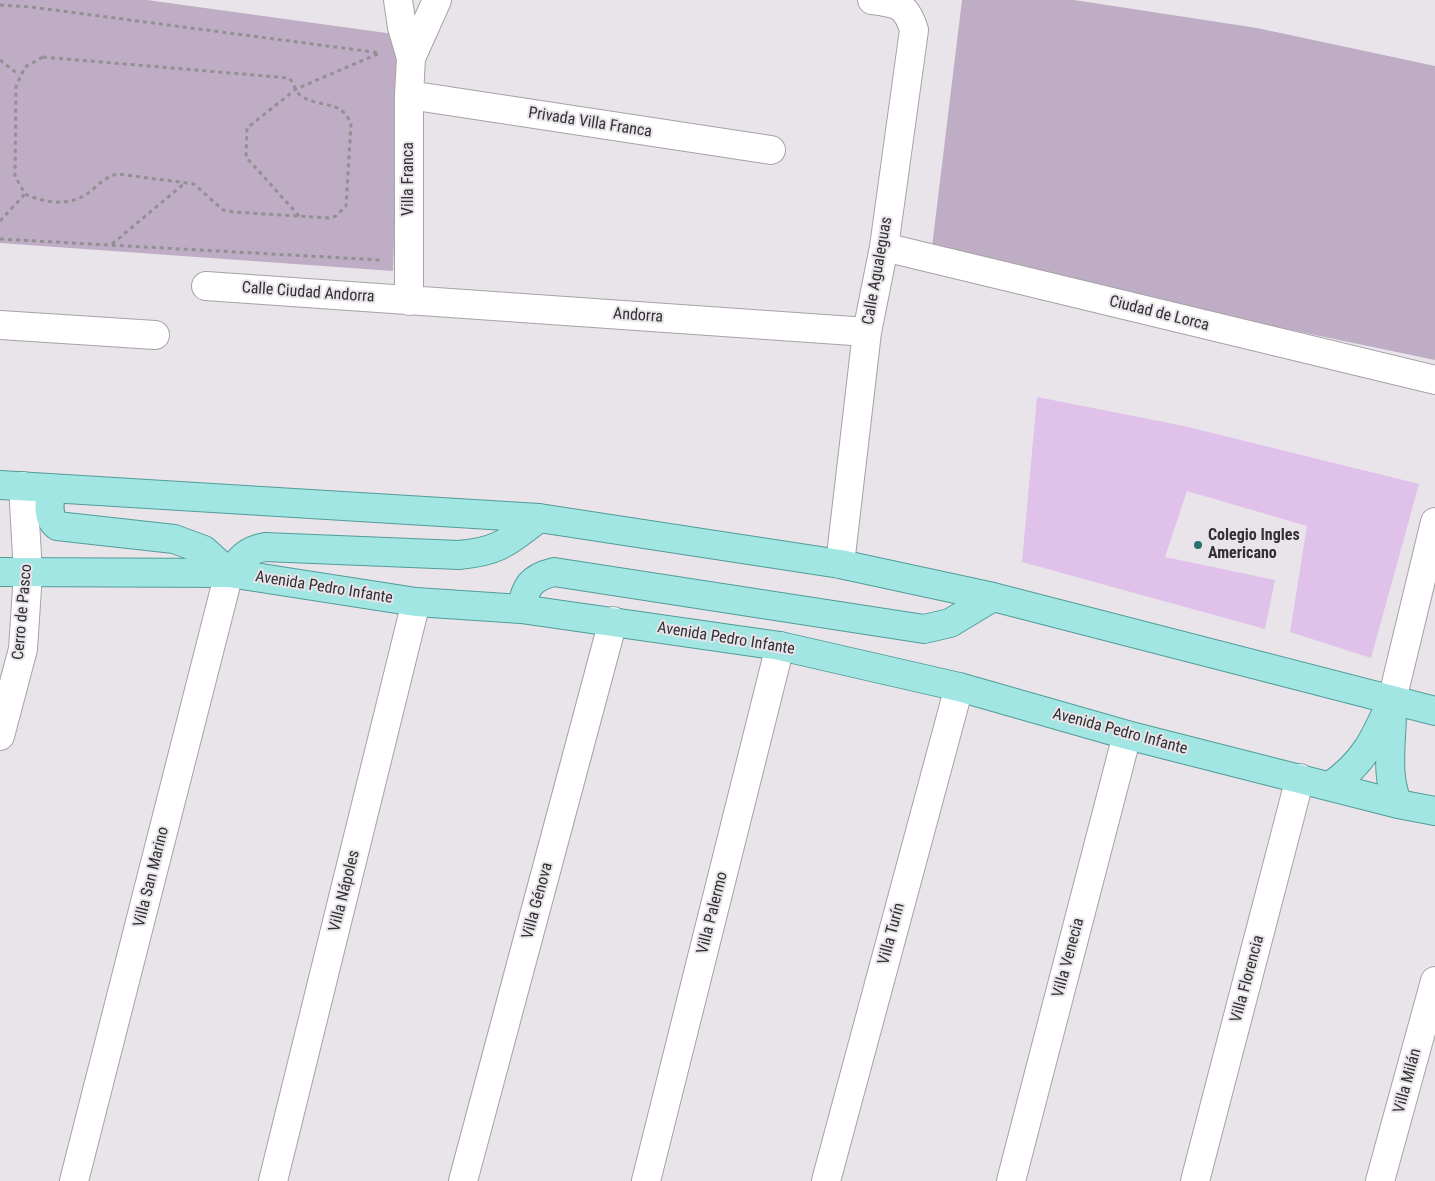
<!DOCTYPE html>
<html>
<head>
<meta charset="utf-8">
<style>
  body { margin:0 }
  canvas { display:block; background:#e8e4e9 }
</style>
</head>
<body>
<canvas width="1435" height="1181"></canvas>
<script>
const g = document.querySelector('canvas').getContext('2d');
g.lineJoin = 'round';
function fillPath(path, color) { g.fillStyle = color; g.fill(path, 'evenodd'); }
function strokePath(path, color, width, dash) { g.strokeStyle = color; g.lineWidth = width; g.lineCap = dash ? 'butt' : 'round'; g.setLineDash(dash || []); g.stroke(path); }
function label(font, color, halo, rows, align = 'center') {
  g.font = font + ' "Roboto Condensed",sans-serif'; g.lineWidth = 4; g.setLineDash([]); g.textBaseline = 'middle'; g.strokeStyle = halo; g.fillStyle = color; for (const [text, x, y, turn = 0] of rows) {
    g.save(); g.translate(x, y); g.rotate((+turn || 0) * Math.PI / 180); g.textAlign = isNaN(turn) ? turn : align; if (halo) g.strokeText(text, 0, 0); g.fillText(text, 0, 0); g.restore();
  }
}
const green = new Path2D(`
  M0,0H147L401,35L393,271L0,243Z
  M962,0H1074L1257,28L1435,66V360L931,255Z`);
const building = new Path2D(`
  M1037,397L1184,426L1419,484L1371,658L1290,632L1307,526L1187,491L1165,557L1275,580L1265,629L1022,562Z`);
const path = new Path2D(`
  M0,5L31,7L381,53
  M43,57L289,78C294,83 295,91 300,95C318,109 341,98 351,124L346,206L336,216L329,218L233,212L223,210L194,184L118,174C107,176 100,183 92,190C72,207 48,204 25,194L15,176L16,86L25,67Z
  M0,60L19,75
  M299,216L246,157L247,128L296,89L380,53
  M0,221L25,194
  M0,239L381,260
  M112,244L186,182`);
const minor = new Path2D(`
  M398,0L402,27L411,58L409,95V301
  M411,58L437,0
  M409,95L771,150
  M884,247L1435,380
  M206,286L867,332
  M0,325L155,335
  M840,564L867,332L884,247L914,30C906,4 897,3 872,0
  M1392,700L1435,522
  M0,736L23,649L28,573L23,486
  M74,1181L229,573
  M273,1181L416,602
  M463,1181L613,621
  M646,1181L780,646
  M826,1181L959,687
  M1011,1181L1127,735
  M1195,1181L1300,778
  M1380,1181L1435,981`);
const major = new Path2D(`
  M0,485L539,518L840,564L993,597L1435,711
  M51,488C50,501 46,517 57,526L174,539L204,550L229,573C240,559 247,550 265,547L459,555C500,551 508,542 539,518
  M0,572L229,573L416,602L521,609L780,646L959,687L1127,735L1398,804L1435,811
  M521,609C526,586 530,578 554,572L924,629L950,623L993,597
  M1392,711C1392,743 1385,775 1398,804
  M1330,786C1365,762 1375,738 1392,700`);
const markers = [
  [1198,545,5,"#26716d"]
];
const streetNames = [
  ["Privada Villa Franca",590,123,9],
  ["Villa Franca",409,179,-90],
  ["Calle Agualeguas",878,271,-80],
  ["Calle Ciudad Andorra",308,293,4],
  ["Ciudad de Lorca",1159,314,14],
  ["Andorra",638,316,4],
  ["Avenida Pedro Infante",324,588,9],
  ["Cerro de Pasco",23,612,-85],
  ["Avenida Pedro Infante",726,639,9],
  ["Avenida Pedro Infante",1120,732,15],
  ["Villa San Marino",152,877,-76],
  ["Villa Nápoles",345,891,-76],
  ["Villa Génova",538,901,-75],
  ["Villa Palermo",713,913,-76],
  ["Villa Turín",892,934,-75],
  ["Villa Venecia",1069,958,-75],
  ["Villa Florencia",1248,979,-75],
  ["Villa Milán",1408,1081,-75]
];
const poiNames = [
  ["Colegio Ingles",1208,536],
  ["Americano",1208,554]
];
fillPath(green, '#bfadc5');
fillPath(building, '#e0c1e9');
strokePath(minor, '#a6a2a7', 30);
strokePath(major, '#529c99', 30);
strokePath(path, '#939094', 3, [4, 4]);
strokePath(minor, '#fff', 28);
strokePath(major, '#a1e6e3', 28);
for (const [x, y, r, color] of markers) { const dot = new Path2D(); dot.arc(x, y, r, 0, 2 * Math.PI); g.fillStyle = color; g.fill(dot); strokePath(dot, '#e8e4e9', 2); }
label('16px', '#313032', '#e8e4e9', streetNames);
label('bold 16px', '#313032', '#e8e4e9', poiNames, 'left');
</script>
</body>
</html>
